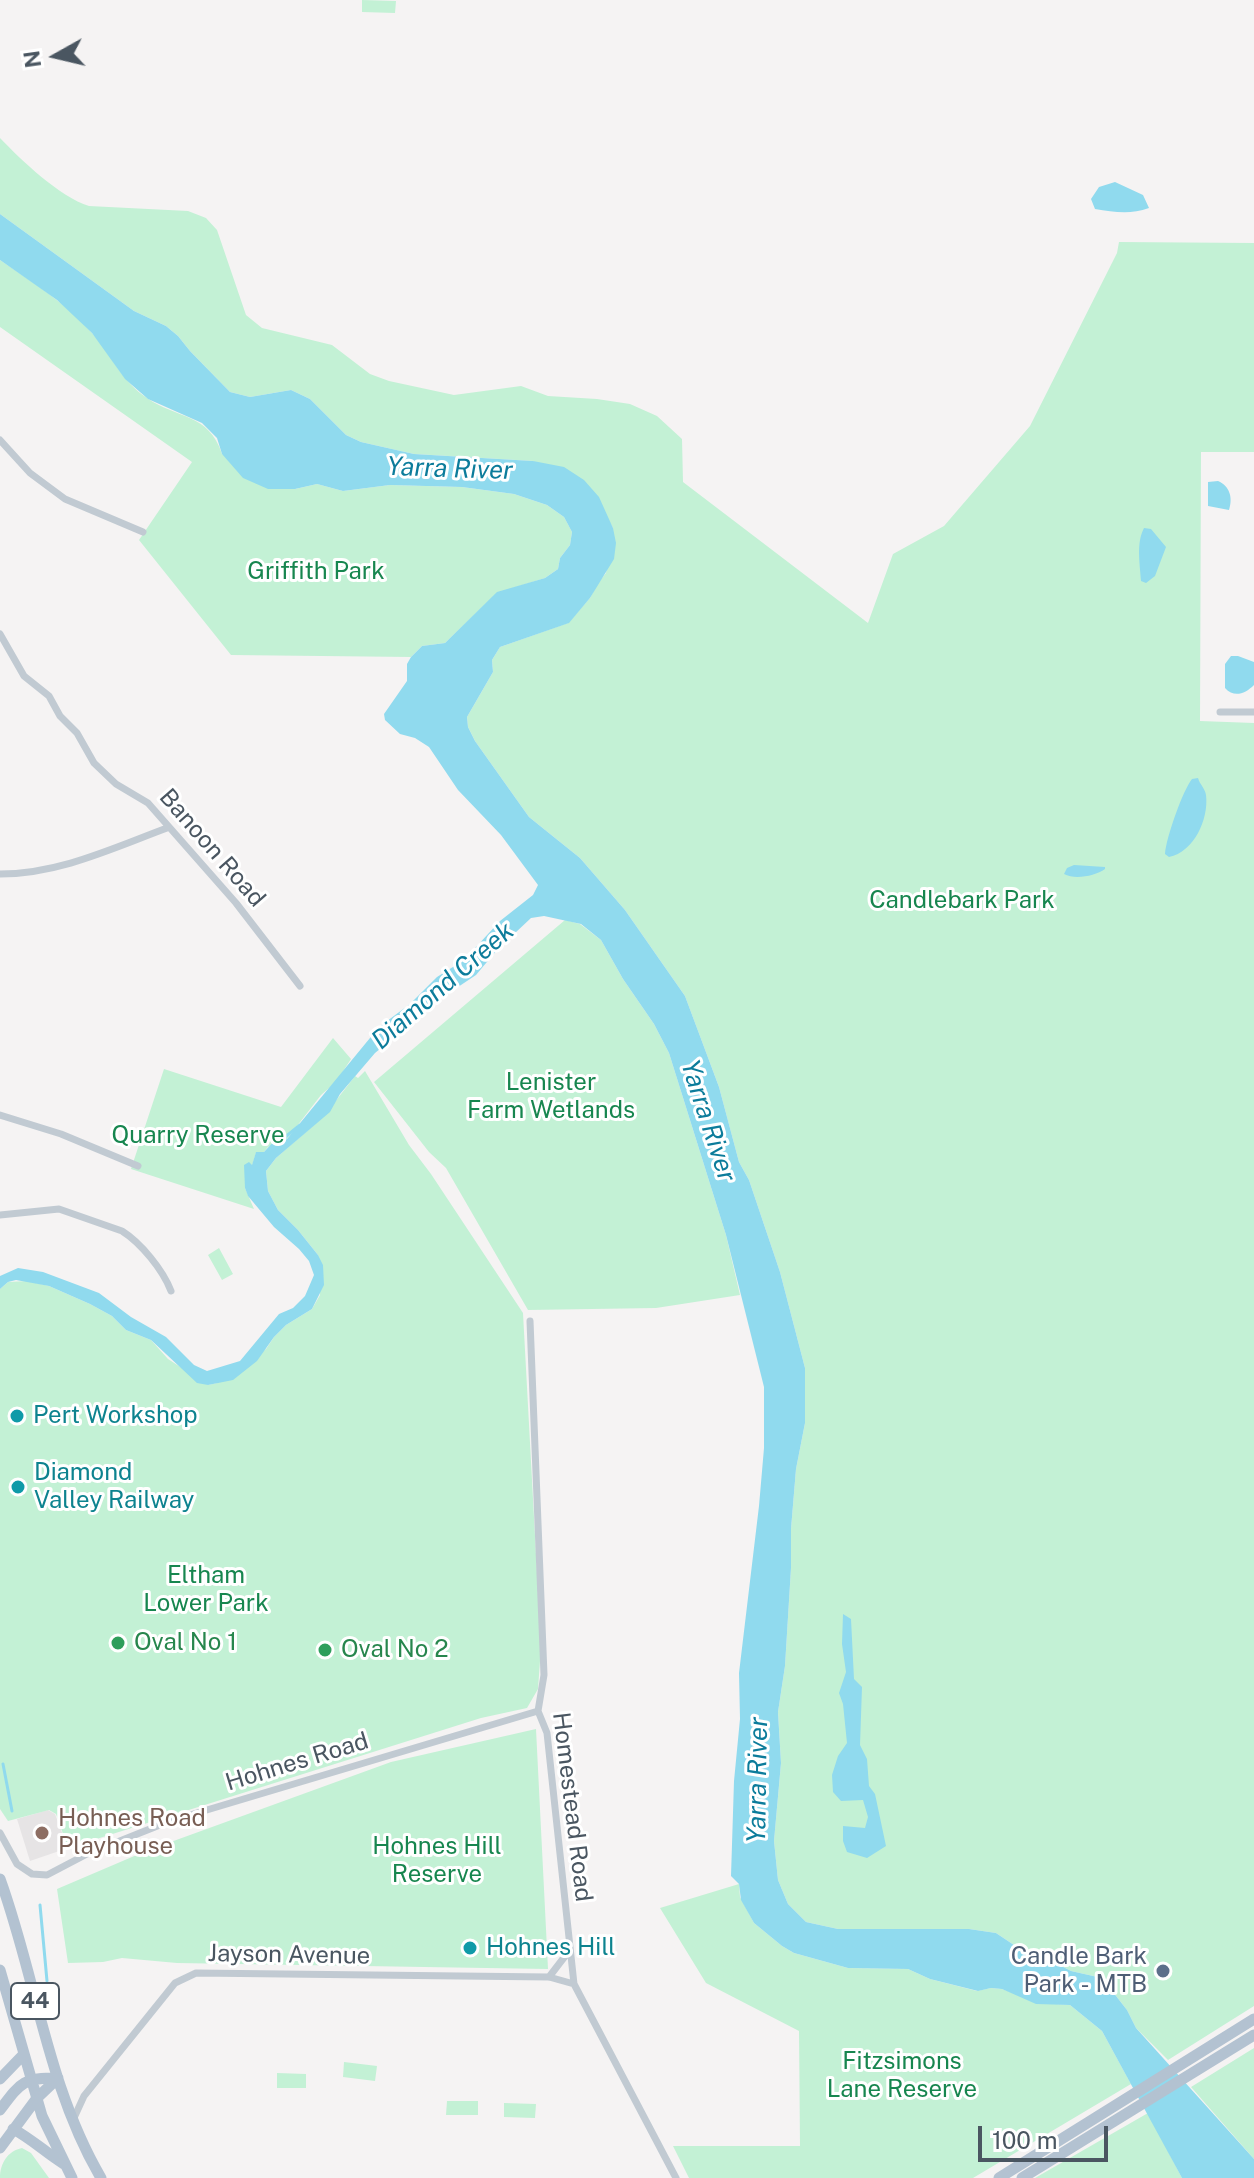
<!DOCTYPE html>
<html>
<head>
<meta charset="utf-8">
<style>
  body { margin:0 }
  #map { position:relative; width:1254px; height:2178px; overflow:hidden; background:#f5f3f3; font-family:"Public Sans",sans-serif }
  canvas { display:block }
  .north { position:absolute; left:16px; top:16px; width:80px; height:80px; -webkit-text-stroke:6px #fff; paint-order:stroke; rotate:262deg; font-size:22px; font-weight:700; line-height:32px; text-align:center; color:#4a5661 }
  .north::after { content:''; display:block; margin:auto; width:28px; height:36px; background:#4a5661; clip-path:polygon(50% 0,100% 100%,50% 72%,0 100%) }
  .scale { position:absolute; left:978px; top:2126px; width:130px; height:36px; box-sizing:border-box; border:4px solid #4a5661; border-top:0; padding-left:10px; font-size:24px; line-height:28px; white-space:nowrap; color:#4a5661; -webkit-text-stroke:6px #fff; paint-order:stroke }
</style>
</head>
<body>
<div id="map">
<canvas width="1254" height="2178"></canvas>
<div class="north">N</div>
<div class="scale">100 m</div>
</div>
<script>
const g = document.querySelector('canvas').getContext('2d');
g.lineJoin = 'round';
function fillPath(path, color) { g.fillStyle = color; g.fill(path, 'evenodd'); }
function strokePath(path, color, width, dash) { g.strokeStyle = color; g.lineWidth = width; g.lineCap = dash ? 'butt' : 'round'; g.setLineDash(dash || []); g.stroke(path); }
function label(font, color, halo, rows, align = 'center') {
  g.font = font + ' "Public Sans",sans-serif'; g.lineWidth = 6; g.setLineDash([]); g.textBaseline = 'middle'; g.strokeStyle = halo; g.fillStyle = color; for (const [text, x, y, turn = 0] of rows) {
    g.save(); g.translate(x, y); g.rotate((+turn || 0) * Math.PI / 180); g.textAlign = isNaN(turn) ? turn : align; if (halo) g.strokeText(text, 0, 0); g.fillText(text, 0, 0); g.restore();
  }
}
const education = new Path2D(`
  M48,1810L55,1814L68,1848L30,1861L17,1819Z`);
const green = new Path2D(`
  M362,0L396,1L395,13L362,12Z
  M0,138C21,160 60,197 89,206L188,211L206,218L217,230L246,315L262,328L332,345L370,374L389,381L454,395L521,386L548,396L597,399L630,404L657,416L682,439L683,482L868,623L893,554L944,526L1030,426L1117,253L1119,242L1254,243V452H1201L1200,721L1254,723V2006L1168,2060L1136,2028L1127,2010L1102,1978L1071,1971L1044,1957L1020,1949L996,1933L969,1929H838L806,1922L788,1904L778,1880L774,1841L781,1763L778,1712L785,1666L791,1568V1529L796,1469L805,1423V1368L780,1272L749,1180L739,1162L719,1087L685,996L625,910L580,858L529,817L475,741L468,727L467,717L493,672L492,660L500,647L568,623L590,598L597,584L606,573L613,528L608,519L533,461L414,454L361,442L346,435L310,399L291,390L250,397L230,392L190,351L178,336L166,326L134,311L0,214Z
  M0,260C32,282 66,303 92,333C111,354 122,382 147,398C177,419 209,413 222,454L295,489L317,484L343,491L390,485L462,487L514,494L547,505L564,517L572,532L570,545L560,558L558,569L545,578L497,593L445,643L422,646L411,657L231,655L139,540L192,462L0,327Z
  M565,920L580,924L601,940L623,979L654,1024L669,1053L726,1235L740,1295L656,1308L528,1310L446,1168L429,1152L374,1082Z
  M333,1038L351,1059L336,1082L321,1095L287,1139L268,1147L264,1152L256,1153L245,1188L254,1209L131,1169L164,1069L281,1107Z
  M365,1071L409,1145L431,1174L523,1313L541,1647L538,1689L527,1708L481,1718L68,1848L56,1814L49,1810L8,1821L0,1809V1289L8,1282L27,1281L49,1286L90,1304L112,1316L126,1330L151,1340L168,1359L208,1385L217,1383L266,1349L274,1337L286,1325L312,1309L320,1295L318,1255L298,1230L278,1210L268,1191L266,1171L276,1158L323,1117L352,1080L355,1076L358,1078Z
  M219,1248L233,1274L222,1280L208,1255Z
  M536,1729L548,1969L177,1963L122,1958L103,1962L68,1963L57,1889L146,1851L391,1762Z
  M739,1884L740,1897L754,1923L782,1946L794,1953L848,1968L908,1969L930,1979L977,1991L991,1988L1002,1989L1042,2003L1070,2005L1102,2031L1131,2084L973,2178H689L673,2146H800L799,2031L706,1983L660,1908Z
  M1254,2048V2159L1191,2087Z
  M344,2062L377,2066L375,2081L343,2077Z
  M277,2073L306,2074V2088H277Z
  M447,2101H478V2115H446Z
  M504,2103L536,2104L535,2118L504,2117Z
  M1148,2113L1182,2178H1035Z
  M22,2148L31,2153L49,2178H0C0,2163 8,2151 22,2148Z`);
const water = new Path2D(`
  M1115,182L1143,195L1149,208C1130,215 1114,212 1095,209L1091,199L1099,187Z
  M0,214L134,311L166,326L178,336L190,351L230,392L250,397L291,390L310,399L346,435L361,442L414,454L533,461L564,467L584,480L599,497L613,528L616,543L614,559L590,598L569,623L500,647L492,660L493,672L467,717L468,727L475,741L529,817L580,858L625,910L685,996L719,1087L739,1162L749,1180L780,1272L805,1368V1423L796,1469L791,1529V1568L785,1666L778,1712L781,1763L774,1841L778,1880L788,1904L806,1922L838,1929H969L996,1933L1020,1949L1044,1957L1071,1971L1102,1978L1127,2010L1136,2028L1254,2159V2178H1182L1102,2031L1070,2005L1036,2004L1002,1989L991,1988L978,1991L930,1979L908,1969L848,1968L794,1953L782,1946L754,1923L741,1900L739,1884L731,1876L734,1781L740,1719L739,1673L759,1506L764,1448V1387L726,1235L669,1053L654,1024L623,979L601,940L581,924L544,916L531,918L497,950L476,975L443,997L375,1053L340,1094L330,1112L276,1158L266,1171L268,1191L278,1210L298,1230L318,1255L323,1265L324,1285L312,1309L286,1325L274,1337L257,1361L233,1380L208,1385L197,1383L151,1340L126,1330L112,1316L90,1304L49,1286L16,1280L8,1282L0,1289V1276L18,1268L43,1272L99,1293L131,1317L166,1337L194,1365L207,1371L240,1361L279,1314L293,1308L305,1296L314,1275L309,1261L299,1249L274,1227L248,1196L245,1188L244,1165L249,1162L252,1165L256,1152H264L275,1140L284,1137L287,1139L379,1027L410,1004L437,977L464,960L500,921L533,895L538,885L501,835L458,790L429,747L415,738L400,734L385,720L384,714L407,681V664L411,657L422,646L445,643L497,592L545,578L558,569L560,558L570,545L572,532L564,517L547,505L514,494L462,487L390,485L343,491L317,484L295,489H268L243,478L222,454L217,438L202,423L148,399L125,379L92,333L57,300L0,260Z
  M1218,481C1230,486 1233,498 1229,510L1208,506V482Z
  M1144,528L1151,529L1166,547L1155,576L1146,583L1141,581C1140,564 1136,543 1144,528Z
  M1231,656H1238L1254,662V685C1245,694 1234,698 1225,688V664Z
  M1198,778C1200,785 1205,788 1206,795C1209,819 1194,852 1169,857L1165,854C1166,838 1183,790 1192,779Z
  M1074,865L1105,867V869C1095,876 1075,880 1064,874L1067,868Z
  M843,1614L851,1619L854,1679L862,1687L860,1745L867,1759L869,1786L875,1794L886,1846L867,1858L847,1852L843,1841V1826L865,1828L868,1817L863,1800L841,1801L833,1792L832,1775L838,1756L847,1743L843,1704L839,1693L846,1672L842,1644Z`);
const stream = new Path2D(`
  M284,1138L300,1125
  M3,1764L12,1811
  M40,1905L47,1981`);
const minor = new Path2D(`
  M0,440L30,473L65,499L143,532
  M0,634L24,676L49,696L60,716L77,733L94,763L116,784L148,803L236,903L300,986
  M1220,712H1254
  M0,874C59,874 113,848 167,828
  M0,1115L61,1134L138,1166
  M0,1215L59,1209L122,1231C141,1243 163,1270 171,1291
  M530,1321L544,1675L538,1711L547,1733L574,1984L676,2178
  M0,1833L17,1864L32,1874L47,1875L87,1854L170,1821L538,1711
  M549,1977L569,1951
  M73,2120L84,2096L175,1983L196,1973L549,1977L574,1984`);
const primary = new Path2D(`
  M0,1879C36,1978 47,2086 101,2178
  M0,1970L42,2116L72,2178
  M0,2079L24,2054
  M0,2110C21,2082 23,2078 58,2078
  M13,2129C32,2139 46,2153 64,2164
  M0,2148L37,2098L58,2078
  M999,2178L1254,2019
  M1022,2178L1254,2035`);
const markers = [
  [17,1416,8,"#0f9aa8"],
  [18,1487,8,"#0f9aa8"],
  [118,1643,8,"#2e9e5b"],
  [325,1650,8,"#2e9e5b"],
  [42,1833,8,"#8d6e63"],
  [470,1948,8,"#0f9aa8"],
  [1163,1971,8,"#5c6f8a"]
];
const shields = [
  [35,2001,48]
];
const shieldNames = [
  ["44",35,2001]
];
const parkNames = [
  ["Griffith Park",316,572],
  ["Candlebark Park",962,901],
  ["Lenister",551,1083],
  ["Farm Wetlands",551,1111],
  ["Quarry Reserve",198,1136],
  ["Eltham",206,1576],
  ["Lower Park",206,1604],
  ["Hohnes Hill",437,1847],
  ["Reserve",437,1875],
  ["Fitzsimons",902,2062],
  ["Lane Reserve",902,2090]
];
const streetNames = [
  ["Banoon Road",212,848,49],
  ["Hohnes Road",297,1762,-17],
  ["Homestead Road",572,1807,83],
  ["Jayson Avenue",289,1955,1]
];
const cultureNames = [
  ["Pert Workshop",33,1416],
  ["Diamond",34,1473],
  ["Valley Railway",34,1501],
  ["Hohnes Hill",486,1948]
];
const leisureNames = [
  ["Oval No 1",134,1643],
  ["Oval No 2",341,1650]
];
const educationNames = [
  ["Hohnes Road",58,1819],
  ["Playhouse",58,1847]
];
const serviceNames = [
  ["Candle Bark",1147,1957],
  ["Park - MTB",1147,1985]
];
const waterNames = [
  ["Yarra River",450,469,2],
  ["Diamond Creek",443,986,-41],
  ["Yarra River",708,1121,72],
  ["Yarra River",758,1780,-89]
];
fillPath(education, '#e6e4e5');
fillPath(green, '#c3f1d5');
fillPath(water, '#90daee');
strokePath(stream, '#90daee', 3);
strokePath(minor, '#c1cad2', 7);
strokePath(primary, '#b3c2d1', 11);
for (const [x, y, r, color] of markers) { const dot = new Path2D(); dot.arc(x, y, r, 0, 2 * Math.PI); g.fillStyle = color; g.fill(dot); strokePath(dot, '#fff', 3); }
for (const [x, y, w] of shields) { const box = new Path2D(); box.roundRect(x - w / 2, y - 18, w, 36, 6); g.fillStyle = '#fff'; g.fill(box); strokePath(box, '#4a5661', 2); }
label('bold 22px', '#4a5661', null, shieldNames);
label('24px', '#17864f', '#fff', parkNames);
label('24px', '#4a5661', '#fff', streetNames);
label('24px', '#0d838f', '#fff', cultureNames, 'left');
label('24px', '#27864d', '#fff', leisureNames, 'left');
label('24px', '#785e54', '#fff', educationNames, 'left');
label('24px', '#4e5e75', '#fff', serviceNames, 'right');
label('italic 26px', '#0c7c9b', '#fff', waterNames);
</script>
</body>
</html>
